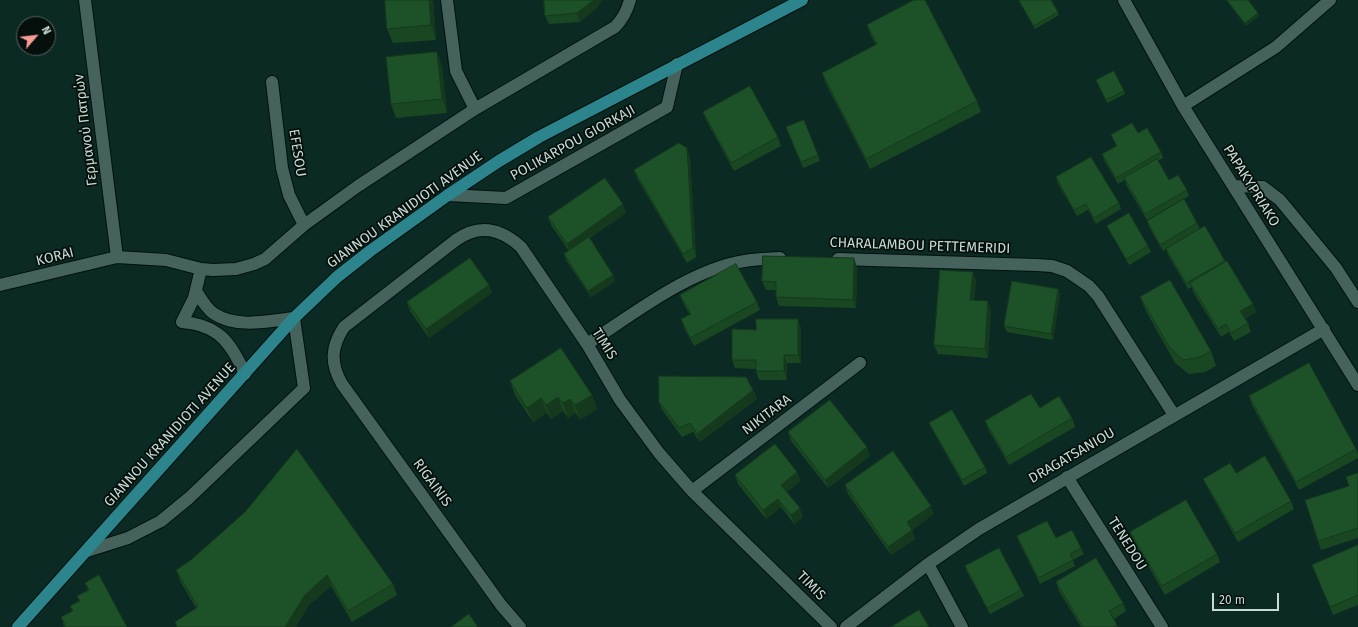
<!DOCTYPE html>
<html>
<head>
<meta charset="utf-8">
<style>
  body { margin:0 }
  #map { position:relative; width:1358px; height:627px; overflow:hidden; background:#0c2a24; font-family:"Fira Sans",sans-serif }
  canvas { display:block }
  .north { position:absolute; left:16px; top:16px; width:40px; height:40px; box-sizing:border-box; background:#05100d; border:1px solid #53615d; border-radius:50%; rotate:62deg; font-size:11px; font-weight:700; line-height:16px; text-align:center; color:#c9dad5 }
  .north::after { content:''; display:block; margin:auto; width:14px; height:18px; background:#f59c94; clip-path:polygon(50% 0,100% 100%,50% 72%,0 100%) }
  .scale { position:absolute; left:1212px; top:593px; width:67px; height:18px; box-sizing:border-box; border:2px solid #c9dad5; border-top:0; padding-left:5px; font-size:12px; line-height:14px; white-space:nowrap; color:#c9dad5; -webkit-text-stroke:3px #05100d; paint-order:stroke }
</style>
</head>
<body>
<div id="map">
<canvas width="1358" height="627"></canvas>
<div class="north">N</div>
<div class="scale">20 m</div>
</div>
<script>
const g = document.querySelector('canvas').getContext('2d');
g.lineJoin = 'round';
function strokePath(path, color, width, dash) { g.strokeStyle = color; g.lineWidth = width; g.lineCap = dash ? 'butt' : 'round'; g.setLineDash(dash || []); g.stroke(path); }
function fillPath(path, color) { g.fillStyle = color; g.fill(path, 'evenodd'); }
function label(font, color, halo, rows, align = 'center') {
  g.font = font + ' "Fira Sans",sans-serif'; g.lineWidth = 3.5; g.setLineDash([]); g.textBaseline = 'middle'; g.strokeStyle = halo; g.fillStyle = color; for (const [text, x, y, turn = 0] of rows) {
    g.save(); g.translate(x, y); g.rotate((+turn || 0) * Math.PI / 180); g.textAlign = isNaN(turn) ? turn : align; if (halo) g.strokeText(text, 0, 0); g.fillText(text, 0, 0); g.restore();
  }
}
const minor = new Path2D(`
  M85,0L117,257
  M447,0L456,71L475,109
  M1124,0L1183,106L1358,385
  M272,82L282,168L289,195L304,225
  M1183,106L1276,47L1330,0
  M1233,186L1263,187L1280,200L1336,268L1358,302
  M448,195L506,198L667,107L677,64
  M838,259L1037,265L1052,266L1067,271L1089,286L1098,296L1174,415
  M201,269L194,298L182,322C219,325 231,343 245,374
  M0,285L117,257L166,260L201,269L213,270L236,269L254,264L265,259L304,225L358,186L475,109L615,27C623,19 627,11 630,0
  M587,344C632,315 683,275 734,263C749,259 764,259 780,258
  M1067,477L1162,627
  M692,491L860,363
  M87,551L128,538L161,521L189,498L304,388L294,318C269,321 236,329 213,313C206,308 201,299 196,291
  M928,564L962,627
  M520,627L501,605L342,384C330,363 331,347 344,327L456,240C480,223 501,229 521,247L587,344L620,400L659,453L692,491L831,627
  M846,627L928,564L979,529L1324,329`);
const major = new Path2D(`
  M18,627L294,318L337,277L370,251L448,195L499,161L539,137L802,0`);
const wall = new Path2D(`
  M385,0H433L436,40L393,43L387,29Z
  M1018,0H1051L1059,15L1035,29Z
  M1226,0H1248L1258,13L1259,16L1246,26Z
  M598,7L580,22L549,24L545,16Z
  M867,25L977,101L981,112L870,169L826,84L822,73L876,45L871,36Z
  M442,66L447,113L396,118L391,104Z
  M1096,80L1124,91L1125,94L1107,103Z
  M703,112L778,137L781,146L734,171L706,120Z
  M788,133L818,155L820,161L803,168Z
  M1138,133L1161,152L1163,158L1158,161L1169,180L1187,190L1189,196L1147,220L1126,185L1125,180L1118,184L1104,160L1102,154L1116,146L1111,135Z
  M690,157L696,257L687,263L637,178L634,170Z
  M1056,177L1119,203L1121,209L1096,224L1088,210L1077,216L1058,184Z
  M623,204L626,213L590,238L615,281L591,297L566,260L564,254L569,251L551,225L548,217Z
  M1147,221L1197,223L1200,229L1171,246L1205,226L1225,262L1253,304L1256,312L1245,319L1248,323L1251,332L1234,341L1229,332L1221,337L1193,292L1192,287L1188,289L1168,255L1166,249L1163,251L1149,227Z
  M1107,226L1148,246L1151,252L1129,265L1110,232Z
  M857,267L856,308L779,306L776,297V290H766L762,281Z
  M976,281L974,300L991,310L988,358L938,354L934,345Z
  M489,285L492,293L429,338L410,311L407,302Z
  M1058,289L1060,295L1053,340L1007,332L1004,326Z
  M680,295L757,302L760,310L694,346L684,328L681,319L690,315L683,303Z
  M1140,297L1211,351L1216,366L1205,372L1189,374L1175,363L1146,311Z
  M801,328V363H787V380H759L756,371V369L735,368L732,360L756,330Z
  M510,381L592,395L597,409L580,420L576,413L568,418L563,411L551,419L547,413L533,422L515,395Z
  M753,390L757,399L700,442L693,432L682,437L662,410L659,402Z
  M1249,396L1356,449L1358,454V458L1299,490L1252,405Z
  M1040,408L1072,418L1075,427L1009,465L988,429L985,421Z
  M929,423L985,467L987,473L964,486L932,429Z
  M788,432L870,456L828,488L791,441Z
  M797,472L800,481L787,492L803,517L794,524L781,507L766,519L738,484L735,475Z
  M1236,473L1291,501L1294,509L1238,542L1207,487L1203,479Z
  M1358,473V538L1321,550L1318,541L1349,486Z
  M845,485L934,514L912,530L915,539L891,555L848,494Z
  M1130,532L1217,554L1220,562L1165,595L1133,540Z
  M1017,536L1056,538L1081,548L1084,554L1073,560L1075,566L1040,584L1019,542Z
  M1358,545V605L1333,615L1312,565Z
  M191,560L393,584L397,595L352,622L331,586L309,605L296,627H177L175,622L196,608L180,581L176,570Z
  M965,566L1021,590L1024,596L990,614L967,572Z
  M1056,582L1123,603L1126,611L1114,619L1118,627H1081L1059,591Z
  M85,583L127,627H64L61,617L72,611L70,606L79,601L77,596L88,590Z`);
const shadedWall = new Path2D(`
  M429,0H433L436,40L431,25Z
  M594,0H602L598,7L580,22L577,13Z
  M1258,13L1259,16L1246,26L1245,23Z
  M437,52L442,66L447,113L442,99Z
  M687,148L690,157L696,257L693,248Z
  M623,204L626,213L570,252L567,244Z
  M854,258L857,267L856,308L853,300Z
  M973,272L976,281L973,308L970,300Z
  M613,275L615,281L591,297L588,291Z
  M489,285L492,293L429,338L426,329Z
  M1058,289L1060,295L1053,340L1051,334Z
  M988,301L991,310L988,358L985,349Z
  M1253,304L1256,312L1244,320L1240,311Z
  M798,319L801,328V363L798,355Z
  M784,355L787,363V380L784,371Z
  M753,390L757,399L700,442L697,434Z
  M592,395L597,409L580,420L575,405Z
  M558,397L563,411L551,419L546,405Z
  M541,398L547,413L533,422L527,408Z
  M570,399L576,413L568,418L563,403Z
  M867,447L870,456L828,488L825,480Z
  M797,472L800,481L784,494L781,485Z
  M778,499L781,507L766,519L763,510Z
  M931,506L934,514L910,531L907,522Z
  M800,508L803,517L794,524L791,515Z
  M912,530L915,539L891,555L888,547Z
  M327,575L331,586L309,605L296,627H285L305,595Z`);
const building = new Path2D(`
  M385,0H429L431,25L387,29Z
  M544,0H594L577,13L545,16Z
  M914,0H925L977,101L866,159L822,73L877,44L867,25Z
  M1019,0H1051L1058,12L1034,26Z
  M1227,0H1248L1258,13L1245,23Z
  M437,52L442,99L391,104L386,57Z
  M1114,71L1124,91L1106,100L1096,80Z
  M750,86L778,137L731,163L703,112Z
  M804,120L818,155L801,162L786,127Z
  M1132,123L1138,133L1147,128L1161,152L1116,178L1102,154L1117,146L1111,135Z
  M679,143L687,148L693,248L683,254L634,170Z
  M1091,157L1119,203L1094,218L1086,204L1074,210L1056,177Z
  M1157,159L1169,180L1178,175L1187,190L1145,214L1124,178Z
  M605,178L623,204L567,244L548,217Z
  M1184,199L1197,223L1160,245L1147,221Z
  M1129,213L1148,246L1126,259L1107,226Z
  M1205,226L1225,261L1186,283L1166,249Z
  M589,237L613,275L588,291L564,254Z
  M763,256L854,258L853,300L776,297V282L762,281Z
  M470,258L489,285L426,329L407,302Z
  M1227,261L1253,304L1240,311L1248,323L1231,333L1226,324L1218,329L1190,283Z
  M736,264L757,302L690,338L681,319L691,314L680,295Z
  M940,270L973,272L970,300L988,301L985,349L934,345Z
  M1170,280L1211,351L1200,357L1183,360L1170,348L1140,297Z
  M1012,281L1058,289L1051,334L1004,326Z
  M756,319H798V355H784V371H756V360H732V329L756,330Z
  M561,348L592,395L575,405L570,399L563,403L558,397L546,405L541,398L527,408L510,381Z
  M1309,363L1356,449L1296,482L1249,396Z
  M659,376L746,377L753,390L697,434L690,423L679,428L659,402Z
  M1031,394L1040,408L1059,396L1072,418L1006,457L985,421Z
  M830,400L867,447L825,480L788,432Z
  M952,410L985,467L962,480L929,423Z
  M775,444L797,472L781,485L800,508L791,515L778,499L763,510L735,475Z
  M297,449L393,584L348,611L327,575L305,595L285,627H177L175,622L198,607L176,570L191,560L245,512Z
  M893,451L931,506L907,522L912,530L888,547L845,485Z
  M1265,456L1291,501L1235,533L1203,479L1230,463L1236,473Z
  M1358,473V528L1318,541L1305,500L1349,486L1346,477Z
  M1186,500L1217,554L1162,586L1130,532Z
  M1047,521L1056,538L1072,530L1081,548L1070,554L1073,560L1038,578L1017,536Z
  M1358,545V595L1330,607L1312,565Z
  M999,548L1021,590L987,608L965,566Z
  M1096,558L1123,603L1109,611L1117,625L1113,627H1083L1056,582Z
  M99,575L127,627H66L61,617L73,611L70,606L80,601L77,596L89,590L85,583Z
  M919,610L929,627H891Z
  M469,614L478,627H451Z`);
const streetNames = [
  ["Γερμανού Πατρών",86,130,-97],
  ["POLIKARPOU GIORKAJI",573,143,-29],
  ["EFESOU",297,153,81],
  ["PAPAKYPRIAKO",1251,186,58],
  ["GIANNOU KRANIDIOTI AVENUE",405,210,-36],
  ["CHARALAMBOU PETTEMERIDI",920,246,2],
  ["KORAI",55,257,-14],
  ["TIMIS",604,344,58],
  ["NIKITARA",767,415,-37],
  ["GIANNOU KRANIDIOTI AVENUE",170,435,-48],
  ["DRAGATSANIOU",1072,456,-30],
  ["RIGAINIS",432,483,54],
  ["TENEDOU",1127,544,58],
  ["TIMIS",811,586,45]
];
strokePath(minor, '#00110d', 14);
strokePath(major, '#00110d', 14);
strokePath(minor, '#45635c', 12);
strokePath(major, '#2c858c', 12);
fillPath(wall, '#194722');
fillPath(shadedWall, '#14391c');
fillPath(building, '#1d5228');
strokePath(building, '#14391c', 1);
label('14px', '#c9dad5', '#05100d', streetNames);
</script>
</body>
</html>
